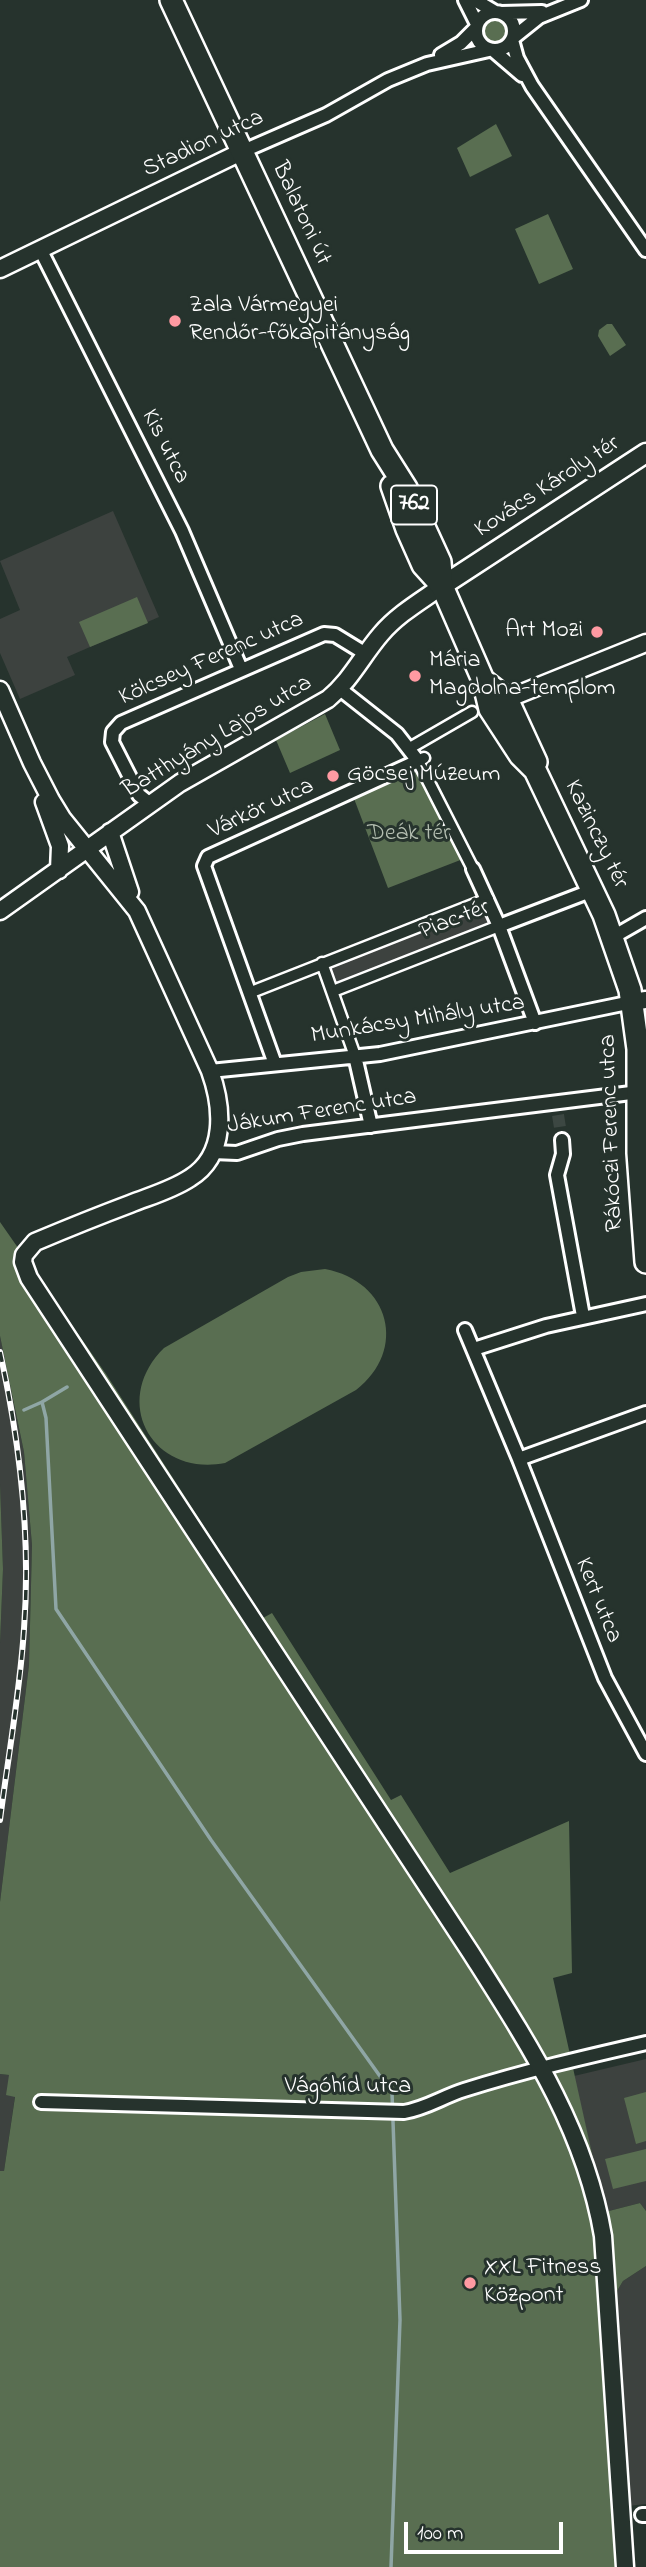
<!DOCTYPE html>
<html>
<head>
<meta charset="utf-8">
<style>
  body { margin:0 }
  #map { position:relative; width:646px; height:2567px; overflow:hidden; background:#26332d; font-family:"Indie Flower",sans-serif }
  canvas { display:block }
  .scale { position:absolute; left:404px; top:2522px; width:159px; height:32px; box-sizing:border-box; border:4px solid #fff; border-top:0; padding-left:9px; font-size:21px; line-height:24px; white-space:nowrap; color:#fff; -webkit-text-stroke:5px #26332d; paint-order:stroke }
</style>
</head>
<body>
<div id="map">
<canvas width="646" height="2567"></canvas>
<div class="scale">100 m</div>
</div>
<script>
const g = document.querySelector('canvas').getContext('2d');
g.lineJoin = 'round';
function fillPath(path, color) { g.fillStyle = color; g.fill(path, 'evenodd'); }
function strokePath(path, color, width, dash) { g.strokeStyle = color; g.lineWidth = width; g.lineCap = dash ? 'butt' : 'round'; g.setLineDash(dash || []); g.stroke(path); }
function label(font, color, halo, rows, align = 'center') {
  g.font = font + ' "Indie Flower",sans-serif'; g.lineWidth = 6; g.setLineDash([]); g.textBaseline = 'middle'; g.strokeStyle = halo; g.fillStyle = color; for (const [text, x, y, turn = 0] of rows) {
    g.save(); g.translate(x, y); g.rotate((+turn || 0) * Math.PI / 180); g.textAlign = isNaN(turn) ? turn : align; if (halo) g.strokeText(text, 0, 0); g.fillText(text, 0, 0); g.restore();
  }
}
const built = new Path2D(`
  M113,511L159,617L67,657L75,675L20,699L0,653V619L20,610L0,561Z
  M483,903L492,927L334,988L325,964Z
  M0,1336L24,1452L32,1545L29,1665L0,1902V1643L3,1569L0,1484Z
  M646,2059V2211L640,2203L605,2212L574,2076Z
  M0,2074L9,2075L15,2096L4,2171H0Z
  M646,2266V2504L628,2506L617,2291L623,2281Z`);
const green = new Path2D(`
  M483 31a12 12 0 1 1 24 0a12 12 0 1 1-24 0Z
  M496,124L512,156L470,177L457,148Z
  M548,214L573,269L539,284L515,229Z
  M607,324H612L626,345L610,356L598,336L599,330Z
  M137,597L148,623L90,647L79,622Z
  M325,714L340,750L290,773L276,740Z
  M417,766L463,859L388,888L353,796Z
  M0,1222L106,1374L263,1618L272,1613L391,1800L401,1795L450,1873L569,1821L572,1973L553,1978L605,2212L640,2203L646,2211V2266L623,2281L617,2291L628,2506L635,2567H0V2171H4L15,2097L6,2095L9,2075L0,2074V1902L29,1665L32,1545L24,1452L0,1336Z
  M325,1269C390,1281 408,1350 356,1390L225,1463C152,1477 110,1401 164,1348L288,1277L301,1272Z
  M0,1484L3,1569L0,1643Z
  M646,2092V2141L636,2144L624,2098Z
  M646,2149V2181L613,2189L605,2159Z`);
const stream = new Path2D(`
  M42,1402L67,1387
  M24,1410L42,1402L46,1418L56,1609L211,1840L392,2093L400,2320L391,2567`);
const minorTunnel = new Path2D(`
  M558,1115L562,1140`);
const pedestrian = new Path2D(`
  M408,749L472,712
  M424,758L418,761L473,869
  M322,963L355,1056
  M333,991L499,926
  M249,993L488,899`);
const minor = new Path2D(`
  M465,0L477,24
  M475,0L495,12
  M476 31a19 19 0 1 1 38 0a19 19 0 1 1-38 0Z
  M501,13L542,12
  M514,37L539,17L581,0
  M512,40L517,58L532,86L646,250
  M494,51L522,75
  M441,55L461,43L476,28
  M241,152L326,115L388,80L427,64L489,50
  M40,249L182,531L241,669
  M149,803L139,795L112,742L113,732L121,723L324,634L335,635L366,654
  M473,869L499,926L535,1023
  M499,926L593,890
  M613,937L646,918
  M355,1056L371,1126
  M275,1064L204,866L208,857L418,761L397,734L340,689
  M210,1071L380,1054L632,1002
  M562,1140L563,1154L557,1175L583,1316
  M213,1152L237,1153L278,1139L303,1134L639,1092
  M465,1330L519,1459L605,1678L646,1754
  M474,1349L546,1326L646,1304
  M519,1459L646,1413
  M41,2102L404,2112C427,2108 442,2097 464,2090C524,2071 585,2057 646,2043
  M642,2515H646`);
const tertiary = new Path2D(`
  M0,269L241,152
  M0,690L32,763L51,800L62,818L137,911L210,1071C223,1107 227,1155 190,1178C172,1190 150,1196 130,1204C98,1216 66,1229 35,1242L24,1255L23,1262L29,1278L471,1953C528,2043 585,2129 603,2236L625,2567
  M507,699L646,643
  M44,802L60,846L59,870
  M110,832L130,892
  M0,911L180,783L328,699C351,680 362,656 381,634C398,614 421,601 442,586
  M632,1002L646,1000`);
const secondary = new Path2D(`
  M442,586L646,453`);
const primary = new Path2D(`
  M171,0L382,450L406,488L440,562L442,586L483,680L490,709L520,755L535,770L604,915L630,990L638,1049V1153L646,1262
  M392,486L407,529L423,565L442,586
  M483,680L507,699L536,762`);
const rail = new Path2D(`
  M0,1352C20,1443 31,1536 24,1629C20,1692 8,1757 0,1820`);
const markers = [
  [175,321,7,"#ff9aa2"],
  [597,632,7,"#ff9aa2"],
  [415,676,7,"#ff9aa2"],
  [333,776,7,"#ff9aa2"],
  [470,2283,7,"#ff9aa2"]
];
const shields = [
  [414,505,46]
];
const shieldNames = [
  ["762",414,505]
];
const streetNames = [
  ["Stadion utca",204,145,-25],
  ["Balatoni út",300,214,65],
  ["Kis utca",164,447,63],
  ["Kovács Károly tér",548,488,-33],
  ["Kölcsey Ferenc utca",212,660,-24],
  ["Batthyány Lajos utca",218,738,-31],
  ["Várkör utca",262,810,-25],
  ["Kazinczy tér",595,835,64],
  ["Piac tér",455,921,-21],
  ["Munkácsy Mihály utca",418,1021,-9],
  ["Jákum Ferenc utca",322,1113,-9],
  ["Rákóczi Ferenc utca",613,1133,-92],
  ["Kert utca",597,1601,68],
  ["Vágóhíd utca",348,2088]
];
const poiNames = [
  ["Zala Vármegyei",189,307],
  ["Rendőr-főkapitányság",189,335],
  ["Art Mozi",583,632,"right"],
  ["Mária",429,662],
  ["Magdolna-templom",429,690],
  ["Göcsej Múzeum",347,776],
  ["XXL Fitness",484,2269],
  ["Központ",484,2297]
];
const parkNames = [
  ["Deák tér",409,835]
];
fillPath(built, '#3d423f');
fillPath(green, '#596e51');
strokePath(stream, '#8fa6a5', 3.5);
strokePath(minorTunnel, '#3c4742', 12, [12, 6]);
strokePath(pedestrian, '#fff', 15);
strokePath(minor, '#fff', 18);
strokePath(tertiary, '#fff', 21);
strokePath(secondary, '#fff', 23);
strokePath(primary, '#fff', 26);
strokePath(pedestrian, '#26332d', 10);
strokePath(minor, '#26332d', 12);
strokePath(tertiary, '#26332d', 16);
strokePath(secondary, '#26332d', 18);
strokePath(primary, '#26332d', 21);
strokePath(rail, '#fff', 6);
strokePath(rail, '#26332d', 3.5, [10]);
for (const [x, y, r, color] of markers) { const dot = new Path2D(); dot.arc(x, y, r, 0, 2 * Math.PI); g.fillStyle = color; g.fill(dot); strokePath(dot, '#26332d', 2.5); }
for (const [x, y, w] of shields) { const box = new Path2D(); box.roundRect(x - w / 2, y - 19.5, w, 39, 5); g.fillStyle = '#26332d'; g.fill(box); strokePath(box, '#fff', 2); }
label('bold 23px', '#fff', null, shieldNames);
label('24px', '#fff', '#26332d', streetNames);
label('24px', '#fff', '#26332d', poiNames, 'left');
label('24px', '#b4beb1', '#26332d', parkNames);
</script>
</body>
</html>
